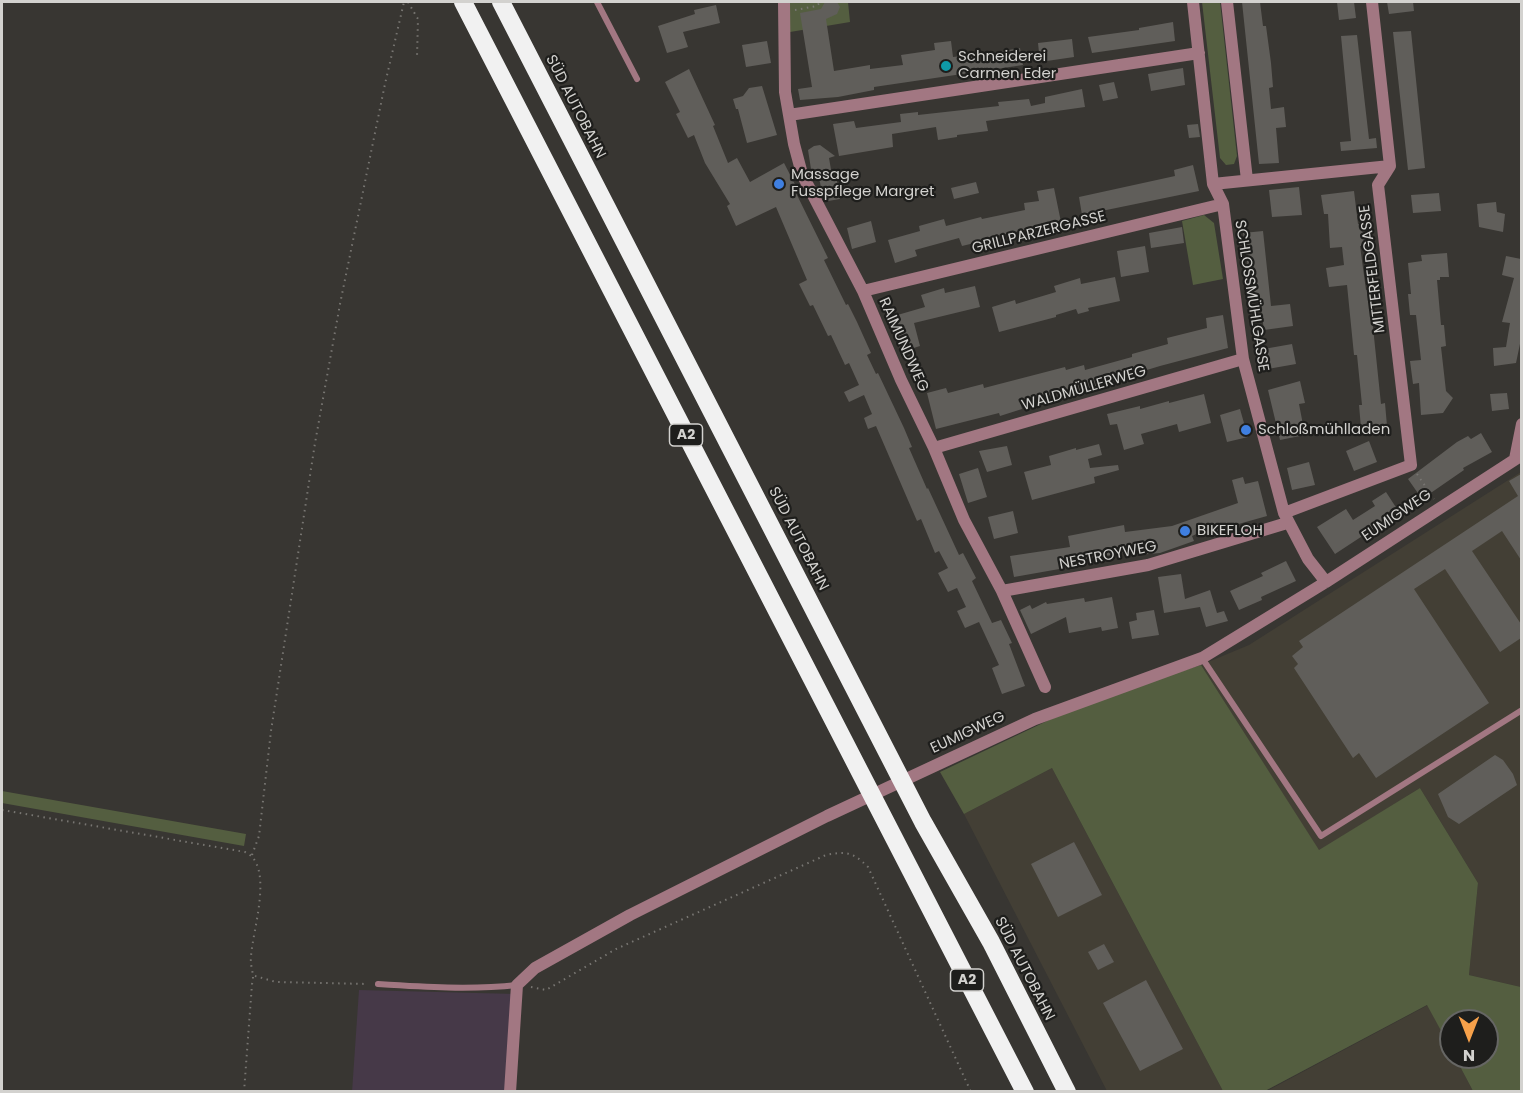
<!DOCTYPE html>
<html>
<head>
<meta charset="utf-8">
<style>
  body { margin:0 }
  #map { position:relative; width:1523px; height:1093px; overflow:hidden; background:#383632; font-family:Poppins,sans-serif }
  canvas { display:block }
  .frame { position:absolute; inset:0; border:3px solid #d3d2cf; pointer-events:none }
  .north { position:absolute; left:1439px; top:1009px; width:60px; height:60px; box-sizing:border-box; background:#1e1e1c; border:2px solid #666664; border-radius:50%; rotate:180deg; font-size:16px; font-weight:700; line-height:24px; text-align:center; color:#d3d2cf }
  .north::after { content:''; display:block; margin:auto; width:21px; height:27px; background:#f7a14a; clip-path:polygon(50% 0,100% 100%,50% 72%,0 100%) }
</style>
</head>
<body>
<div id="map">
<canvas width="1523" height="1093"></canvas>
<div class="frame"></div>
<div class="north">N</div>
</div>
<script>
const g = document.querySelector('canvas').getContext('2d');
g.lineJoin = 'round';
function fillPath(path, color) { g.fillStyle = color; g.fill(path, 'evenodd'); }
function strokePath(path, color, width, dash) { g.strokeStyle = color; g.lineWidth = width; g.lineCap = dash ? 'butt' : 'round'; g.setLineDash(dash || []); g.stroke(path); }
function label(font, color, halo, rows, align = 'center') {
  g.font = font + ' Poppins,sans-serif'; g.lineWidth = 4.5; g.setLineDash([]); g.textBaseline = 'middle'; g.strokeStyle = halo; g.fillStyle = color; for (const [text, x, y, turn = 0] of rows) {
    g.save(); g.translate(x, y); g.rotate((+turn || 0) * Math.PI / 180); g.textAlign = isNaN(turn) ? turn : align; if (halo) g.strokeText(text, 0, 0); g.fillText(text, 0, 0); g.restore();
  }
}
const built = new Path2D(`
  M1521,472V987L1469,975L1478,883L1420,788L1319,851L1201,665L1249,645Z
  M1052,768L1223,1091H1107L964,814Z
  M1428,1005L1451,1049V1057H1455L1473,1091L1265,1092Z`);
const industrial = new Path2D(`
  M359,990L516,994L508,1091L352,1092Z`);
const green = new Path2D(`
  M790,2H848L850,22L790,32Z
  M1202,2H1220L1237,156L1234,164L1226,165L1220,158Z
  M1204,215L1214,223L1223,279L1193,285L1182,221Z
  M1201,665L1319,850L1420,788L1478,883L1469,975L1521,987V1091H1473L1455,1057H1487V1021H1451V1049L1427,1005L1265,1091H1223L1052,768L964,814L940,772L1089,701Z
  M2,791L246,834L244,846L2,803Z`);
const building = new Path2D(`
  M825,2H837L840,7L837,14L826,19L834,71L870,65V69L903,65L901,55L935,50L934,43L951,41L953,57L970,55V57L1020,48L1023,65L874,87V90L838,97L800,100L798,89L812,87L800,13L821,9Z
  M1242,2H1260L1263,26H1266L1271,63L1273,87L1269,88L1271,109L1284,107L1286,127L1276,128L1279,163L1259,164Z
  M1337,2H1354L1356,18L1339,20Z
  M1387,2H1413L1414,11L1389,14Z
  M716,5L720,23L683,32L688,47L667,53L658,26L695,14L694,10Z
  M1173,22L1175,41L1092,53L1088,37L1139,30V28Z
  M1411,31L1425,168L1408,170L1393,32Z
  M1357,35L1369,139L1376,138L1377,148L1341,151L1340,142L1351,141L1341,36Z
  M1072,39L1074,57L1040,62L1038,43Z
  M767,41L771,63L746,67L742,45Z
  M1183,68L1185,85L1151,91L1148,74Z
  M689,69L715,125L713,126L728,163L737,158L750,182L784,163L799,192L796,193L828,258L824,260L846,305L848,304L857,322L871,353L867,355L876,374L878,373L904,428L912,447L909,448L927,489L928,488L959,555L963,553L976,578L972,581L992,623L1001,620L1012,643L1009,644L1025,686L1002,694L992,668L999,665L979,622L965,628L957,611L966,607L957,588L948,592L938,573L948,568L939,551L935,553L921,519L917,521L876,426L868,429L864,418L872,414L864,395L849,402L844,392L859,385L849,363L845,365L831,335L828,336L813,305L810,306L799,284L807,280L776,207L736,226L727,206L730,204L705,163L694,135L688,138L676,114L680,112L665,82Z
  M1114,82L1118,98L1103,101L1099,85Z
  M762,86L777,135L747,143L738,109H736L733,99L743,96L749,88Z
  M1082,89L1085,107L986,121L988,131L957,135V137L938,140L936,127L892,134L893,147L839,156L833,124L854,121L856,128L901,122L900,114L918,112V115L999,106L998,102L1029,99L1031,106L1045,103V97Z
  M1198,124L1200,137L1189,138L1187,125Z
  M820,145L835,156L829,158L833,181H837L840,199L828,201L827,194L822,195L820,182L811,169L808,150L814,146Z
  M1193,165L1199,191L1082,215L1079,197L1175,176L1174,170Z
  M976,182L979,193L954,199L951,188Z
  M1299,187L1302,215L1272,217L1269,190Z
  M1054,188L1061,222L987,238V240L962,246L959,238L915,250L917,256L895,263L888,240L920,231L919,226L944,219L946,226L981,217L982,219L1025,210L1024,203L1039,201L1037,191Z
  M1354,191L1358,224H1367L1368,245L1360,246L1366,290L1369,289L1381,404L1385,403L1387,426L1361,428L1359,405H1362L1357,355H1354L1347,285L1329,287L1326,268L1344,265L1342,247L1330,248L1328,214H1324L1321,195Z
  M1439,193L1441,211L1413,213L1411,195Z
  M1496,202L1497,212L1505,214L1503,232L1479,227L1477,204Z
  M871,221L876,242L852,249L847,228Z
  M1182,227L1184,243L1151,248L1149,233Z
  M1263,231L1271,306L1290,304L1293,326L1264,330L1259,296L1252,297L1243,233Z
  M1145,246L1149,272L1121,277L1117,251Z
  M1447,253L1449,277H1440V280H1437L1441,325H1444L1446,346L1441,347L1446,391L1453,398L1443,413L1421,415L1419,383L1413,384L1410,361L1421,360L1416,315H1410L1408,294H1411L1408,263L1422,261L1421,255Z
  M1506,256L1521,259V339L1516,363L1494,366L1493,348L1506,347L1510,323L1502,322L1514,278L1502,275Z
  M1115,277L1120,301L1088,308L1089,311L1078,314L1076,309L1056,315V317L999,332L992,307L1015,300L1016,304L1056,292L1054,286L1080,278L1081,284Z
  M975,286L980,307L914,323L920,346L901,352L893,327L897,326L894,316L925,307L921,295L944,288L945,293Z
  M1223,315L1228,348L1160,366L1127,376V379L1085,391L1072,394L1070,389L1045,397L1044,395L1020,402L1022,409L1000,416L999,413L936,429L927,393L946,388L948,393L983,384L984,388L1065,367L1066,370L1084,365L1085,370L1132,357V354L1168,344L1167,338L1207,328L1206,318Z
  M1292,344L1296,364L1262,370L1258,350Z
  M1300,381L1305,403L1299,404L1305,435L1280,440L1268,390Z
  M1507,393L1509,409L1492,411L1490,394Z
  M1204,394L1211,423L1179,432L1177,424L1141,434L1144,444L1124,450L1117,424L1110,425L1107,414L1140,406V409L1169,401V403Z
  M1240,409L1248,437L1227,442L1220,415Z
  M1481,433L1492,452L1463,468L1464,470L1422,499L1408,479L1457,442L1468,436L1471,439Z
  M1369,441L1377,462L1354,471L1346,451Z
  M1099,444L1102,455L1088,459L1090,468L1118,465L1119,470L1094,477L1095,483L1032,500L1024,472L1051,465L1049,456L1076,448V450Z
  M1007,446L1012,465L987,472L979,451Z
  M1309,462L1315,485L1292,490L1287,468Z
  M978,468L987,497L968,503L959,474Z
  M1521,474V560L1502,531L1472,551L1521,624V638L1500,652L1445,569L1414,589L1489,703L1376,778L1359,753L1353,758L1294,668L1298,664L1292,656L1303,647L1299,641L1518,496L1509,481Z
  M1243,477L1245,484L1258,481L1267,516L1235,525L1236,526L1205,536L1203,531L1192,536L1194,541L1160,553L1137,555V550L1074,562V566L1065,568L1014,577L1010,556L1070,547L1068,536L1124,525L1125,532L1172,526L1238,503L1232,480Z
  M1386,492L1399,512L1335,554L1317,527L1346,509L1353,520L1375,506L1372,501Z
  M1013,511L1018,533L994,539L988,517Z
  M1286,561L1296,581L1261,597L1262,600L1239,610L1230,591L1263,576L1261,573Z
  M1181,574L1185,599L1210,590L1217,613L1224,611L1228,621L1206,627L1200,607L1164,613L1158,577Z
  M1112,597L1118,628L1102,631L1101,627L1069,633L1066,617L1031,634L1020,610L1030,605L1032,609L1046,602L1047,604L1084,598L1085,602Z
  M1154,610L1159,635L1132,639L1129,622L1137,620L1136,613Z
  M1495,755L1503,760L1513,774L1517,785L1459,824L1448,817L1438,794Z
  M1074,842L1102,895L1058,917L1031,864Z
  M1104,944L1114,962L1098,970L1088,952Z
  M1146,980L1183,1049L1140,1071L1103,1003Z`);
const path = new Path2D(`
  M408,2L418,19L417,57
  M795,10L817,6L820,2
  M1417,474L1434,499
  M2,810L245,852C275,865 252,932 251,957C250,968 255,974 252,984L244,1092
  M252,855L259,836L271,731L315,443L340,304L385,84L404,2
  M255,976L276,982L368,984
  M531,987L546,990L616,949L826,855C846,851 853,852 868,867L971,1092`);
const service = new Path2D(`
  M597,2L637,79
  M1202,658L1321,836L1522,710
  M378,984C424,987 471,990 517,985`);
const minor = new Path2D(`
  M784,2L785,92L794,144L802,174L863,291L901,380L934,448L964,520L1002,591L1045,687
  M1193,2L1213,184L1223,204L1243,359L1284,513L1308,559L1326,582
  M1227,2L1247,180
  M789,115L1199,53
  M1213,184L1390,166
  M863,291L1223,204
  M934,448L1243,359
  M1515,459L1522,424
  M1284,513L1411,465L1378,185L1390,166L1372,2
  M1002,591L1148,565L1287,523
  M510,1092L517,985L535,968L630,915L827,816L1035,719L1202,658L1326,582L1522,455`);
const motorway = new Path2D(`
  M463,2L1025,1092
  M501,2L923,822L991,942L1067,1092`);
const markers = [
  [946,66,6,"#0f9aa8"],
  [779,184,6,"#3f7fe0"],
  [1246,430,6,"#3f7fe0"],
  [1185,531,6,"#3f7fe0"]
];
const shields = [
  [686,435,33],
  [967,980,33]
];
const shieldNames = [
  ["A2",686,435],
  ["A2",967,980]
];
const poiNames = [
  ["Schneiderei",958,57],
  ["Carmen Eder",958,74],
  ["Massage",791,175],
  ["Fusspflege Margret",791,192],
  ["Schloßmühlladen",1258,430],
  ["BIKEFLOH",1197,531]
];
const streetNames = [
  ["SÜD AUTOBAHN",575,107,63],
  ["GRILLPARZERGASSE",1039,233,-14],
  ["MITTERFELDGASSE",1373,269,-97],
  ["SCHLOSSMÜHLGASSE",1251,296,81],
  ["RAIMUNDWEG",903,345,66],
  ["WALDMÜLLERWEG",1084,389,-16],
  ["EUMIGWEG",1397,516,-34],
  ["SÜD AUTOBAHN",798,539,63],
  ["NESTROYWEG",1108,556,-11],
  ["EUMIGWEG",968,733,-25],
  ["SÜD AUTOBAHN",1024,969,63]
];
fillPath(built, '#433f35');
fillPath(industrial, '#463948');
fillPath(green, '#545e40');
fillPath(building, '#605e5a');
strokePath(path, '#787672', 2, [1.5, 4.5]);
strokePath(service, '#a27782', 6);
strokePath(minor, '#a27782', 12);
strokePath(motorway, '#f1f1f1', 18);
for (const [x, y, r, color] of markers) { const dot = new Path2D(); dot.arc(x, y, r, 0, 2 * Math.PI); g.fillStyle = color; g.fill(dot); strokePath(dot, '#1e1e1c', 2); }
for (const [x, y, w] of shields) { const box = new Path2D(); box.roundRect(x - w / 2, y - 11, w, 22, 4.5); g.fillStyle = '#1e1e1c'; g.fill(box); strokePath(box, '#d3d2cf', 1.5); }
label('bold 14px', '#d3d2cf', null, shieldNames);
label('15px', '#d3d2cf', '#1e1e1c', poiNames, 'left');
label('15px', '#d3d2cf', '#1e1e1c', streetNames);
</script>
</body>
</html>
